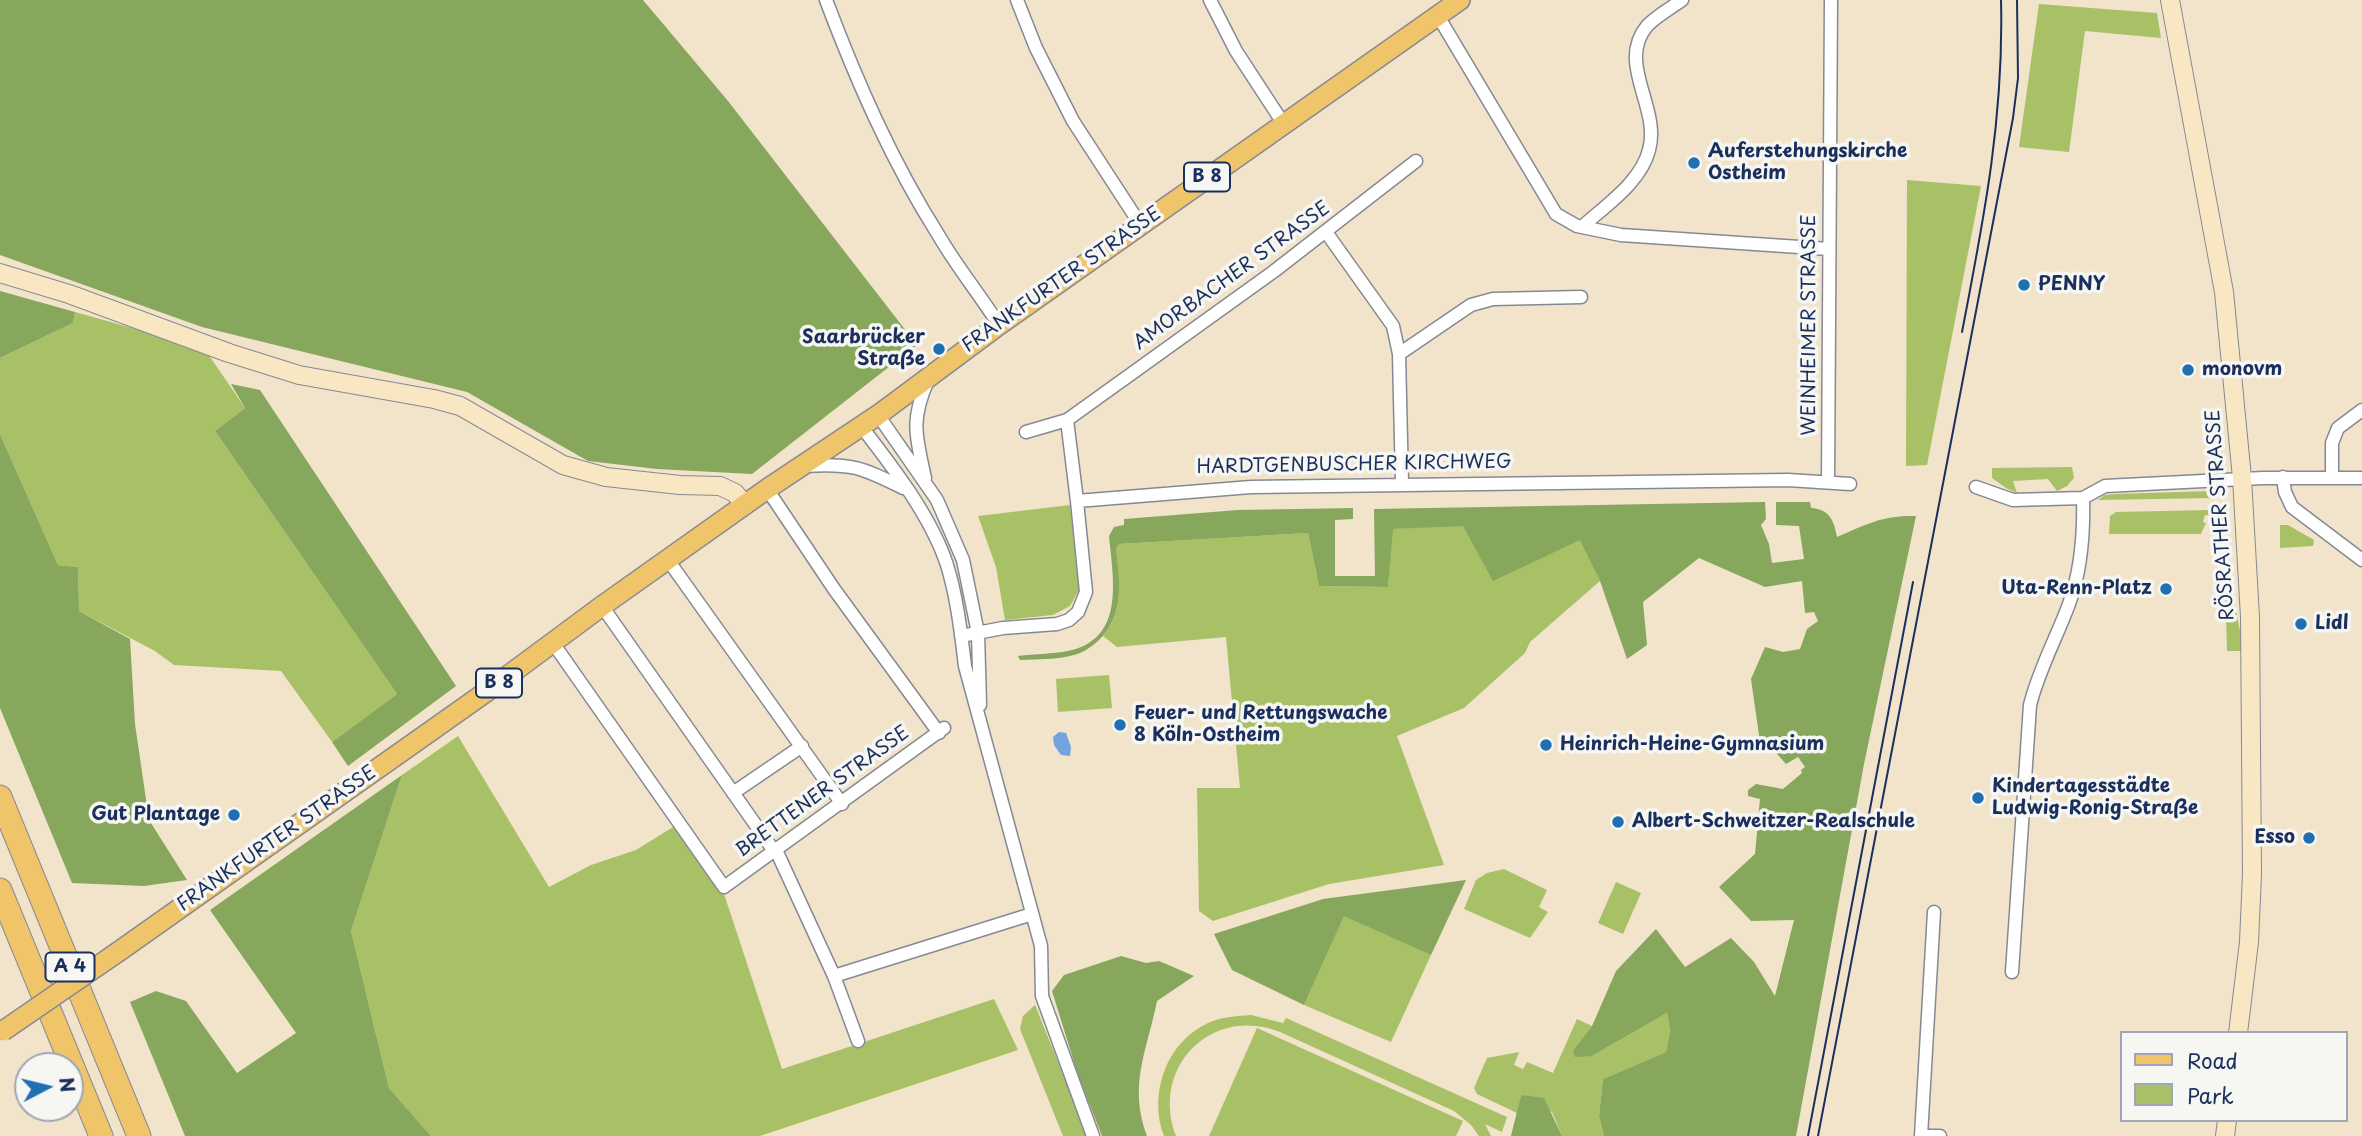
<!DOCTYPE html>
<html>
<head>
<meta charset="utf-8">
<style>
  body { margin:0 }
  #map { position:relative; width:2362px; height:1136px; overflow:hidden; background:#f2e3cb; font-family:"Playpen Sans",sans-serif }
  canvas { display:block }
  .legend { position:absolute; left:2120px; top:1031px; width:228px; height:91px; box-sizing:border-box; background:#f6f6f2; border:2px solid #9ea6b7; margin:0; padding:9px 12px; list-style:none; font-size:21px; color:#1b2f5e }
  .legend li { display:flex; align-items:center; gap:14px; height:35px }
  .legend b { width:35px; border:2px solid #9ea6b7 }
  .north { position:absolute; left:14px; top:1052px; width:70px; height:70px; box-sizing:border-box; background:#f6f6f2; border:2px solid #9ea6b7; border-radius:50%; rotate:83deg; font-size:19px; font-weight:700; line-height:28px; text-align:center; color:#1b2f5e }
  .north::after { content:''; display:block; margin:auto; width:24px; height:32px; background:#1f6fb2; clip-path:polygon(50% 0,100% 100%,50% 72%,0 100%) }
</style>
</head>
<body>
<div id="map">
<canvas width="2362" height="1136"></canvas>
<ul class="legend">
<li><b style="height:9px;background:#f0c469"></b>Road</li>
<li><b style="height:19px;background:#a8c167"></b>Park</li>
</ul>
<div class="north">N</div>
</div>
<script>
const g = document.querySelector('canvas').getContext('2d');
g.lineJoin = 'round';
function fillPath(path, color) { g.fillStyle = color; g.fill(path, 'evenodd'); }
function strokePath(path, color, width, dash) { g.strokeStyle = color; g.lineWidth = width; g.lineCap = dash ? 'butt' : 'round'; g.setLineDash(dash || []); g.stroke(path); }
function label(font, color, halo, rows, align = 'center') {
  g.font = font + ' "Playpen Sans",sans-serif'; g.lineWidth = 7; g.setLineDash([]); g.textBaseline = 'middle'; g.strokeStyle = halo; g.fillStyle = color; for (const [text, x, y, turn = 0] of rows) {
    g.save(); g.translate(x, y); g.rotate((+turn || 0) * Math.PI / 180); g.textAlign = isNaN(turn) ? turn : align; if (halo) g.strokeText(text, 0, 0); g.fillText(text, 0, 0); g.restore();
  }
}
const green = new Path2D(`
  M2039,4L2157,13L2161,38L2085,31L2069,152L2019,147Z
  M1907,180L1981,186L1927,465L1906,466Z
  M75,312L204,348L245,408L215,431L397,694L332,742L281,671L174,665L155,651L79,611L78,567L58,565L0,434V358L73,323Z
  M2072,467L2074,478L2067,486L2057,491L2048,479L2013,481L2017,493L2006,488L1992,478V468Z
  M2212,491L2213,498L2098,500L2105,495L2116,494Z
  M1070,505L1079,590L1070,606L1053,615L1005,620L996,567L978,516Z
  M2209,510H2213L2214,515H2205L2203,522L2206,523L2201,534H2109L2110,516L2116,512Z
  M1464,525L1581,539L1600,581L1530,642L1525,653L1464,708L1397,736L1444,865L1329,884L1213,921L1199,911L1197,788H1240L1226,637L1117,647L1103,636C1125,612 1119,579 1116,549L1119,544L1308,533L1319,586L1388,587L1392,529Z
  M2280,525H2288L2314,540L2313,546L2280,548Z
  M2225,580H2230L2244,651H2227Z
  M1109,675L1112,708L1058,712L1056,679Z
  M458,736L549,887L591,865L636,850L678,824L724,894L782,1069L994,999L1018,1050L760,1136H431L389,1088L351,931L402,775Z
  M1504,869L1547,890L1539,907L1548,912L1530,938L1464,909L1476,880L1487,873Z
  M1616,882L1641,893L1623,934L1598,923Z
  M1344,915L1431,955L1391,1042L1304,1005Z
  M1035,1005L1088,1136H1063L1020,1029L1023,1016Z
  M1667,1013L1670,1030L1666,1052L1603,1079L1599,1116L1604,1136H1562L1552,1112L1521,1095L1517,1113L1477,1094L1474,1088L1487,1058L1519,1052L1514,1065L1523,1069L1527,1062L1553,1073L1577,1019L1592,1026L1573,1050L1592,1056Z
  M1251,1015L1283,1023L1286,1018L1507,1117L1502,1132L1485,1124L1491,1136H1479L1471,1125L1454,1111L1280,1032C1211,1005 1150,1068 1176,1136H1164C1148,1095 1166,1042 1208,1023C1221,1017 1236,1016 1251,1015Z
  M1257,1028L1463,1121L1456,1136H1209Z`);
const forest = new Path2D(`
  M0,0H643L728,101L917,345L752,474L657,469L588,461L467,392L202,327L0,255Z
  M0,291L75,312L73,323L0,358Z
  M231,384L260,390L456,686L348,766L332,742L397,694L215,431L245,408Z
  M0,434L58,565L78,567L79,611L130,639L135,724L149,820L187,880L144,886L72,883L0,708Z
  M1765,502L1766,519L1761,525L1769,544L1772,563L1804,559L1799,526L1776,525V502H1810L1811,508C1830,509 1834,521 1837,537C1867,524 1883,515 1916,516L1864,764L1796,1136H1604L1599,1116L1603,1079L1666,1052L1670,1030L1667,1013L1592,1056L1575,1057L1573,1050L1592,1026L1616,971L1656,929L1685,967L1731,938L1754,962L1775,996L1794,920L1751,921L1719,887L1755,854L1760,799L1748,796V790L1756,784L1783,789L1802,773L1801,770L1805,767L1798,757L1786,764L1768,744L1760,742L1751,679L1765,647L1783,652L1800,649L1807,629L1818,621L1814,612L1805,613L1802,581L1765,587L1699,558L1643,602L1647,645L1627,659L1600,581L1580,540L1493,581L1463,526L1393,529L1388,587L1319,586L1308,533L1119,544L1116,549C1120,582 1125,616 1098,641C1091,647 1083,653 1074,655C1057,660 1038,659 1020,660L1018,656C1035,654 1052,654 1068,651C1126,639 1113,579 1109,536L1114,527L1124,525V519L1238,510L1353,508V519L1335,520V576H1375L1374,509Z
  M402,775L351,931L389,1088L431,1136H185L130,1002L156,991L186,1001L237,1073L296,1033L210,910Z
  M1466,880L1431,955L1344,916L1304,1005L1232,970L1214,934L1323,899Z
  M1121,956L1146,963L1159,961L1194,976L1157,1001C1147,1051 1128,1085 1147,1136H1102L1078,1075L1052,991L1064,975Z
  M1521,1095L1544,1098L1562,1136H1511Z`);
const water = new Path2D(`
  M1059,732L1066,733L1071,747L1070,756L1061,755L1054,745L1053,737Z`);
const street = new Path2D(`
  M826,0C857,82 892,162 939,236C957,267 980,295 999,325
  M1017,0L1036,48L1073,121L1140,224
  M1210,0L1236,51L1283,123
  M1438,16L1556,214L1577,226L1621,235L1829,249
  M1583,226C1606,205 1641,182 1649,150C1661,108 1616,63 1647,26C1656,16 1671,8 1682,0
  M1326,232L1393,326L1399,354L1402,484
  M1399,354L1471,305L1493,299L1581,297
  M878,415L937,500L963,560L978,633L980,705
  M861,426C892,466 931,516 947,565C957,597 961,633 965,666L1041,946L1042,996L1093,1136
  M1026,432L1067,420
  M804,466C852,463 861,467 903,488
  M2283,477L2285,492L2292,507L2362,560
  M925,478C916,436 910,421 928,380
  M2332,478V443L2338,428L2362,410
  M1828,482L1831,0
  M1976,487L2013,500L2083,498L2105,486L2263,478H2362
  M767,489L834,589L939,733
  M1077,501L1067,420L1273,272L1416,161
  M668,560L842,804
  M602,606L774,851
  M961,636L1003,628L1057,624L1069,620L1078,612L1086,592L1077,501L1251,487L1788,480L1850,484
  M553,643L724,887L944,728
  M733,793L802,746
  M776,850L834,976L858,1041
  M2012,972L2030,705C2039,669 2056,639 2069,604C2081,571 2084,533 2083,498
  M834,976L1032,914
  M1921,1136L1934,912
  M1925,1136H1940`);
const secondary = new Path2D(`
  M2170,0L2224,292L2242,478L2250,617L2252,874L2249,942L2238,1033
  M0,273L69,294L229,353L299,375L434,399L460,406L563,465L606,477L680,485L720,486L735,493L745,505
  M2225,1136L2227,1120`);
const primary = new Path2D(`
  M118,952L486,692L602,606L767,489L878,415L999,325L1460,0`);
const highway = new Path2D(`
  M0,797L139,1136
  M0,890L101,1136`);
const tram = new Path2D(`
  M1962,332C1984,218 2004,117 2001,0
  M1808,1136L1913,582
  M1818,1136L2013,118L2018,78L2017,0`);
const primaryBridge = new Path2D(`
  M3,1031L118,952`);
const markers = [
  [1694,163,7,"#1f6fb2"],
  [2024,285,7,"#1f6fb2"],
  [939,349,7,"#1f6fb2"],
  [2188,370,7,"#1f6fb2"],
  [2166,589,7,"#1f6fb2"],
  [2301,624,7,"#1f6fb2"],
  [1120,725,7,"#1f6fb2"],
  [1546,745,7,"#1f6fb2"],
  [1978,798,7,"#1f6fb2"],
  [234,815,7,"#1f6fb2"],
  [1618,822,7,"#1f6fb2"],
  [2309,838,7,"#1f6fb2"]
];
const shields = [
  [1207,177,46],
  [499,683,46],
  [70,967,49]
];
const shieldNames = [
  ["B 8",1207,177],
  ["B 8",499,683],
  ["A 4",70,967]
];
const poiNames = [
  ["Auferstehungskirche",1708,152],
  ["Ostheim",1708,174],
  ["PENNY",2038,285],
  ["Saarbrücker",925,338,"right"],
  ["Straße",925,360,"right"],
  ["monovm",2202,370],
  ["Uta-Renn-Platz",2152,589,"right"],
  ["Lidl",2315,624],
  ["Feuer- und Rettungswache",1134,714],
  ["8 Köln-Ostheim",1134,736],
  ["Heinrich-Heine-Gymnasium",1560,745],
  ["Kindertagesstädte",1992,787],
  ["Ludwig-Ronig-Straße",1992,809],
  ["Gut Plantage",220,815,"right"],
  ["Albert-Schweitzer-Realschule",1632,822],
  ["Esso",2295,838,"right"]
];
const streetNames = [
  ["AMORBACHER STRASSE",1232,276,-36],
  ["FRANKFURTER STRASSE",1062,280,-35],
  ["WEINHEIMER STRASSE",1810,325,-90],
  ["HARDTGENBUSCHER KIRCHWEG",1354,465,-1],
  ["RÖSRATHER STRASSE",2221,515,-94],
  ["BRETTENER STRASSE",823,792,-36],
  ["FRANKFURTER STRASSE",277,839,-35]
];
fillPath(green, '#a8c167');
fillPath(forest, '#86a75c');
fillPath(water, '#73a3dd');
strokePath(street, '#868994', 15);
strokePath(secondary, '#868994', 20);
strokePath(primary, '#868994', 22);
strokePath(highway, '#868994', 25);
strokePath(street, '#fff', 12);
strokePath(secondary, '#f9e7c3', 18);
strokePath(primary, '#f0c469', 19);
strokePath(highway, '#f0c469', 23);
strokePath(tram, '#1b2f5e', 2);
strokePath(primaryBridge, '#868994', 22, []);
strokePath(primaryBridge, '#f0c469', 19);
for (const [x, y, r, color] of markers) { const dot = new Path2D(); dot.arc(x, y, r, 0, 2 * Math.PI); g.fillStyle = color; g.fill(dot); strokePath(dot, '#f6f6f2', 2.5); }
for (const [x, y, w] of shields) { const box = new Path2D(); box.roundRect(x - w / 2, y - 14.5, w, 29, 5); g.fillStyle = '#f6f6f2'; g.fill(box); strokePath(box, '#1b2f5e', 2); }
label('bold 18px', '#1b2f5e', null, shieldNames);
label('bold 19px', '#1b2f5e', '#f6f6f2', poiNames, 'left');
label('19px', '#1b2f5e', '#f6f6f2', streetNames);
</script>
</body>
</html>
